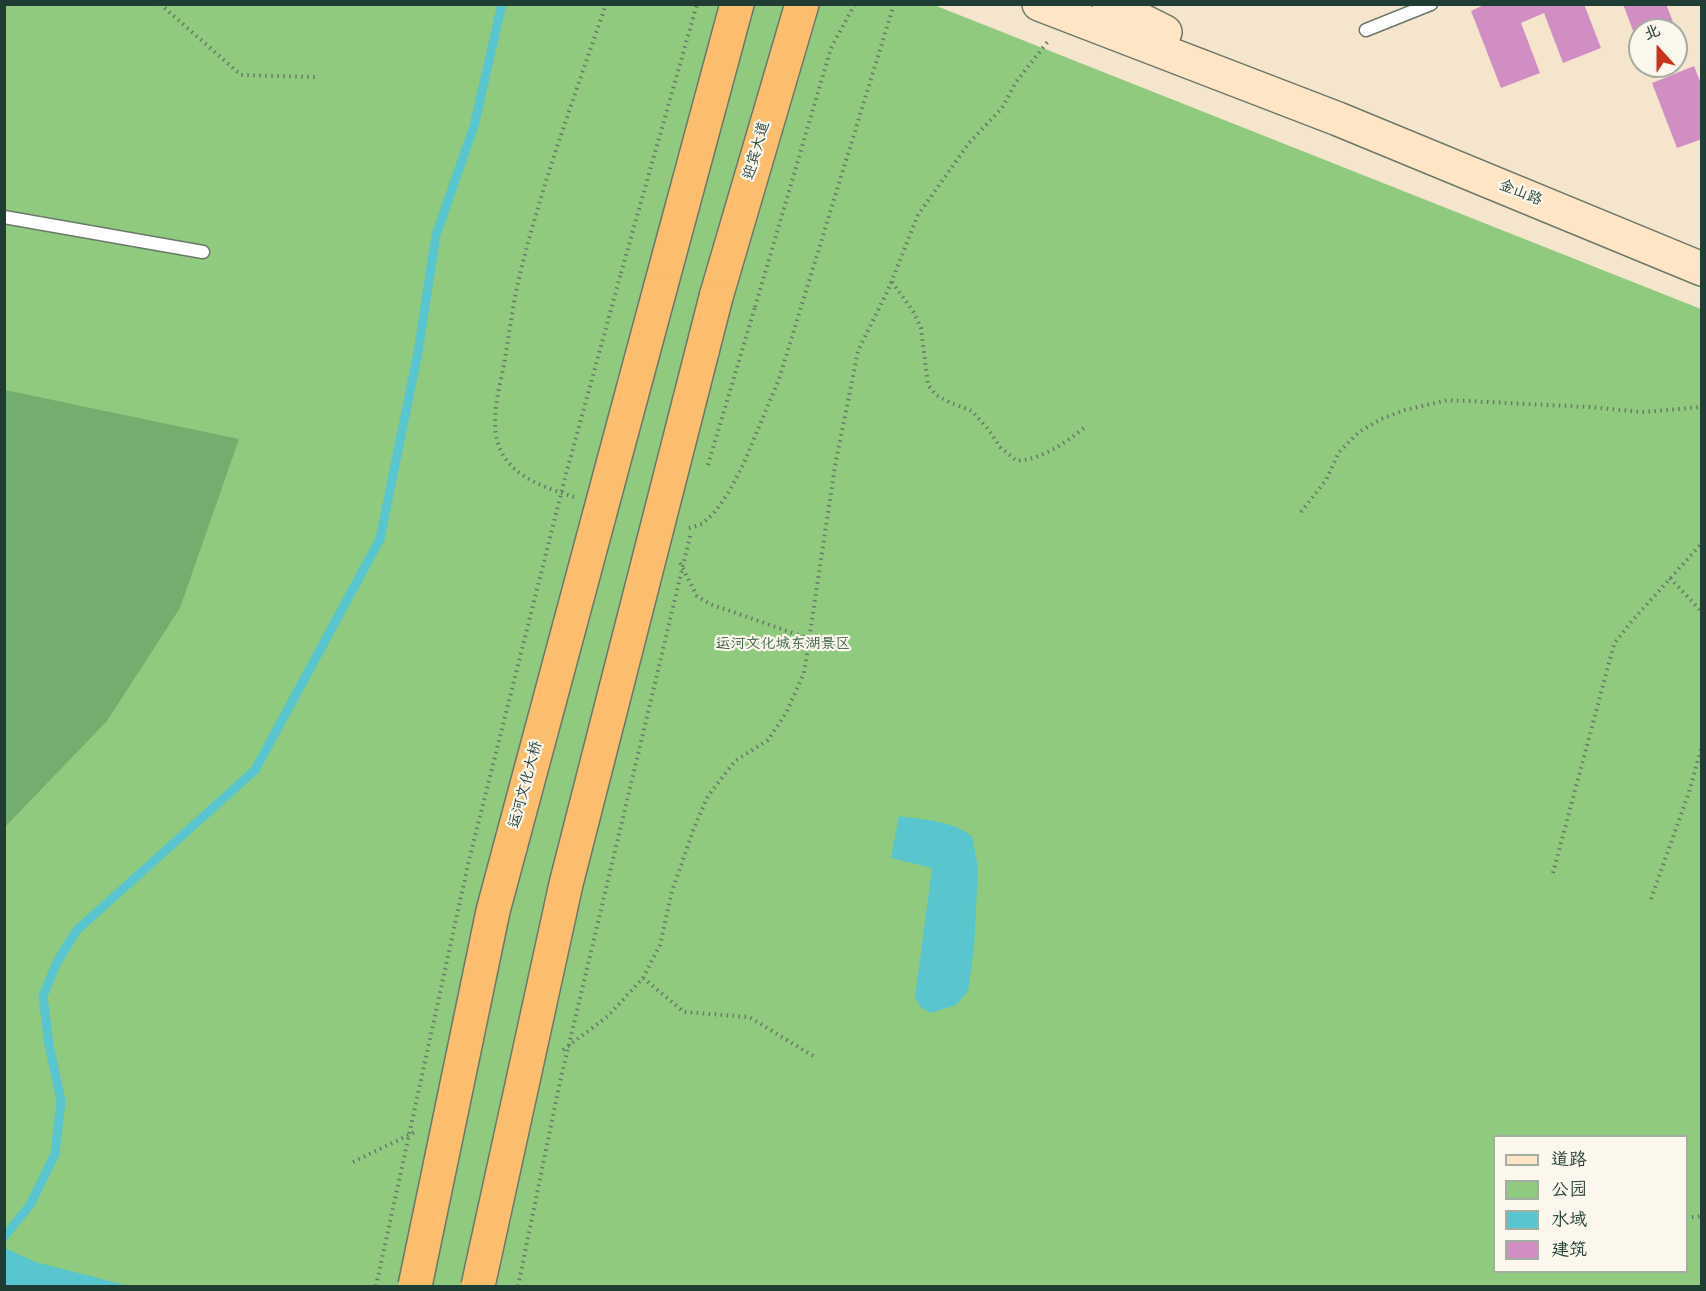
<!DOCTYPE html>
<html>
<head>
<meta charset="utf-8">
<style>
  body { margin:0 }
  #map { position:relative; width:1706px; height:1291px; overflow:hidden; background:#f4e5cc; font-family:Kalam,"LXGW WenKai TC",sans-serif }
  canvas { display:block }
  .frame { position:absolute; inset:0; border:6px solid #1f3d34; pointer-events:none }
  .legend { position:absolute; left:1493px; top:1135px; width:195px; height:138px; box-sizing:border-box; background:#fbf7ec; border:2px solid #a3ada2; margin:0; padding:8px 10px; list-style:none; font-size:18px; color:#1f3d34 }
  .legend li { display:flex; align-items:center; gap:12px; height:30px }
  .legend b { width:30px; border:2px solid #a3ada2 }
  .north { position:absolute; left:1628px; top:18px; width:60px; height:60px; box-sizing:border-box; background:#fbf7ec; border:2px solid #a3ada2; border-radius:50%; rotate:339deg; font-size:16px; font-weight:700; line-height:24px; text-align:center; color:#1f3d34 }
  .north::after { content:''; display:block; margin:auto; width:21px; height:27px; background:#c8321e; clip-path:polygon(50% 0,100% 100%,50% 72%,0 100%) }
</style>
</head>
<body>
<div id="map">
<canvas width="1706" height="1291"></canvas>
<div class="frame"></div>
<ul class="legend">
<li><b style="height:8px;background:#fee5c5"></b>道路</li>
<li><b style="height:16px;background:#90ca7f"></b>公园</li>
<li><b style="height:16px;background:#58c5cf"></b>水域</li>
<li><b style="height:16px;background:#d18ec3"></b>建筑</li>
</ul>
<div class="north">北</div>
</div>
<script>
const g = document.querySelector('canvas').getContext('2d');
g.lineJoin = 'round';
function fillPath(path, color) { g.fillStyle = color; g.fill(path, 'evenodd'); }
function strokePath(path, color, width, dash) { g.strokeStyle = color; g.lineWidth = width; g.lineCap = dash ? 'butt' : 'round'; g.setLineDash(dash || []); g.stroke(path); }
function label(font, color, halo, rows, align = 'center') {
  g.font = font + ' Kalam,"LXGW WenKai TC",sans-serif'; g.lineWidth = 4.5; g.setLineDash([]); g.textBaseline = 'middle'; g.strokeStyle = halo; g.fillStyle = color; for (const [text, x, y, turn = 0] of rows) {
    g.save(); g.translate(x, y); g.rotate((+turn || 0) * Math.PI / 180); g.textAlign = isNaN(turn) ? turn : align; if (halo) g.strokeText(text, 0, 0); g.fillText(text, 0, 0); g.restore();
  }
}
const green = new Path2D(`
  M5,5H934L1701,309V1286H5ZM1494,1136H1686V1272H1494Z`);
const forest = new Path2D(`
  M5,390L239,439L180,608L107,721L5,827Z`);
const water = new Path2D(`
  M899,816C924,820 950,820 972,836L978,867L974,948L968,991L956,1005L930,1013L921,1007L915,998L932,868L891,858Z
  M5,1248L35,1262L129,1286H5Z`);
const stream = new Path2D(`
  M4,1237L30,1205L55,1154L61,1101L49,1045L43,996L57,962L77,930L255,770L380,539L418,352L436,235L474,126L502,4`);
const building = new Path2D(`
  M1486,4H1584L1601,48L1563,63L1544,13L1521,23L1540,73L1501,88L1471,11Z
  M1623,4H1666L1673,22L1651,30H1640V34L1635,36Z
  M1694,66L1702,86V139L1677,148L1652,83Z`);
const path = new Path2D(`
  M160,4L241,75L315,77
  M621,273L697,4
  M892,282L913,311L921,328L928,385L936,395L949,402L972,411L988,429L1000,447L1017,461C1045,458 1063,444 1084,428
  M755,307L831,48L855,4
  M574,497C547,488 516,479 502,453C487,425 500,388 505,359C509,335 512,311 517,287C539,191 574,98 606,4
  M1301,512L1326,480L1339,452L1359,432L1381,419L1405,410L1448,400L1589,407L1643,412L1702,407
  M689,528L702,524L714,513L729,492L743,465L779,379L894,4
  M680,563L697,596L710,604L810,639
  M1670,578L1702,612
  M1553,873L1614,644L1631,622L1702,543
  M1651,899L1689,792L1702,746
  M643,978L684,1012L749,1017L815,1057
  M563,1050L608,1016L643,978L660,945L672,891L694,828L708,796L735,761L768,740L786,713L804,673L835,466L858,351L888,290L918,215L969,143L1002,108L1016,82L1049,40
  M353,1162L415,1132
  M1686,1218L1702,1216`);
const lane = new Path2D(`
  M1366,30L1431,4
  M4,217L203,252`);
const secondary = new Path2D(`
  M1039,4L1338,119L1702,269
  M1109,4L1165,32`);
const highway = new Path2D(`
  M660,289L737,4
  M716,297L802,4`);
const pathBridge = new Path2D(`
  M708,465L755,307
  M376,1286L469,860L566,474L621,273
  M518,1286L560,1082L690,536`);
const highwayBridge = new Path2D(`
  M415,1286L493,911L660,289
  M478,1286L566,884L716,297`);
const streetNames = [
  ["迎宾大道",758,151,-74],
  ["金山路",1520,194,22],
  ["运河文化大桥",527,785,-75]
];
const parkNames = [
  ["运河文化城东湖景区",783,645]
];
fillPath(green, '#90ca7f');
fillPath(forest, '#74ae6e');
fillPath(water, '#58c5cf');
strokePath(stream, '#58c5cf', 9);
fillPath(building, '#d18ec3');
strokePath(lane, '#6a7869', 15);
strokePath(secondary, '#6a7869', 36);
strokePath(highway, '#6a7869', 36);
strokePath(path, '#6a7869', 4, [1.5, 4.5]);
strokePath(lane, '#fff', 12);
strokePath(secondary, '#fee5c5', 33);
strokePath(highway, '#fcbd6f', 33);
strokePath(highwayBridge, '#6a7869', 36, []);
strokePath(pathBridge, '#6a7869', 4, [1.5, 4.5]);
strokePath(highwayBridge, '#fcbd6f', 33);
label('15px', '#1f3d34', '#fbf7ec', streetNames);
label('15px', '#3b6047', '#fbf7ec', parkNames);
</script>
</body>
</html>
